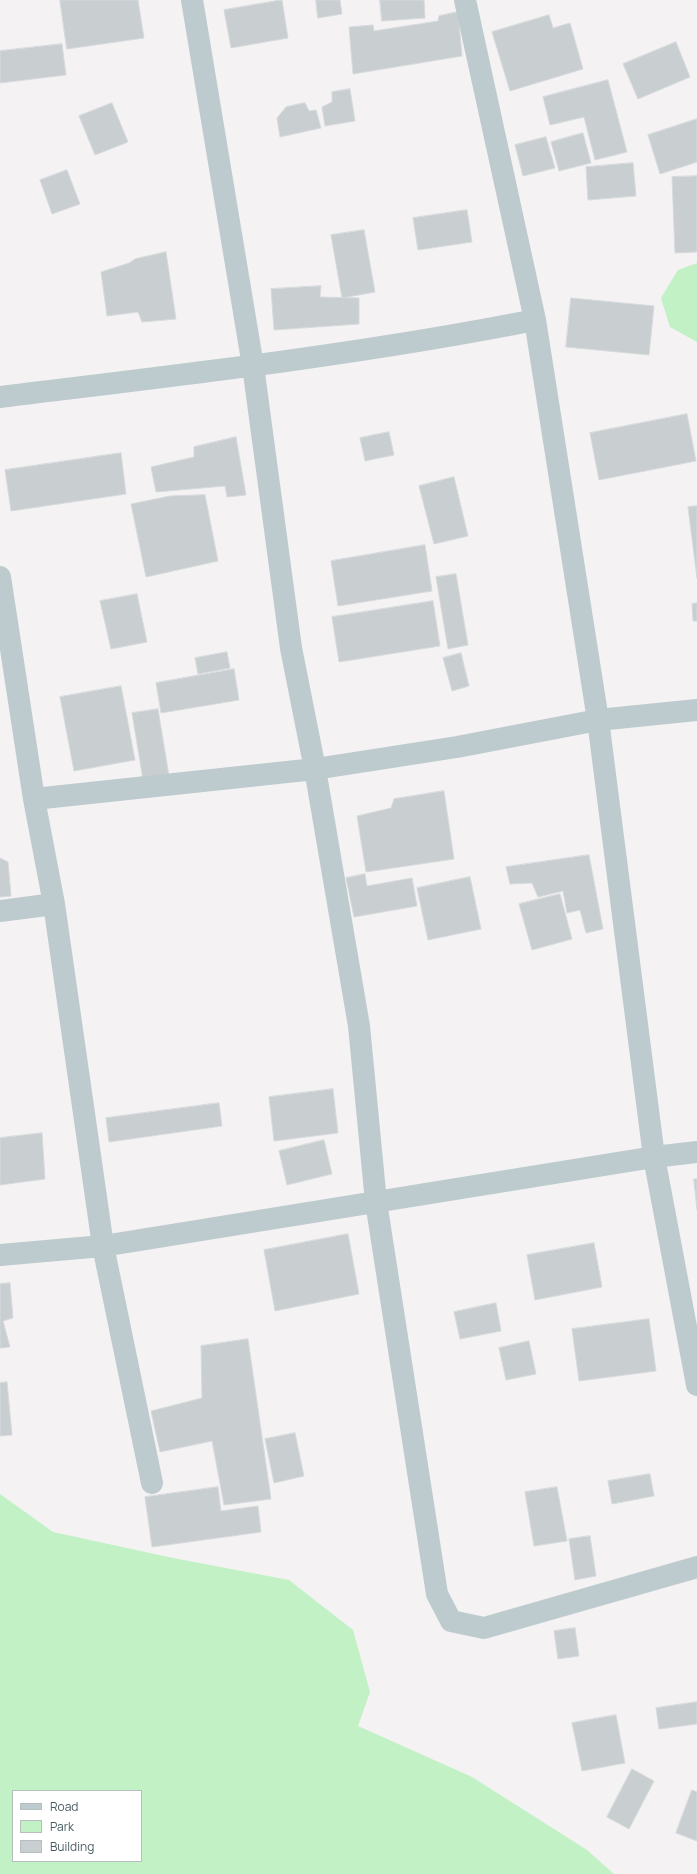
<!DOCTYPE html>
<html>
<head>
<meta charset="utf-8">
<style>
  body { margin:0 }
  #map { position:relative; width:697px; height:1874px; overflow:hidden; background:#f4f2f2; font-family:Manrope,sans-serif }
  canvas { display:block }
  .legend { position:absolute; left:12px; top:1790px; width:130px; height:72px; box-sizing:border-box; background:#fff; border:1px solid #b6bebf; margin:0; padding:5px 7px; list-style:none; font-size:12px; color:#495c60 }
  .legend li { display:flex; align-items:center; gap:8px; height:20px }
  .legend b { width:20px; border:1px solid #b6bebf }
</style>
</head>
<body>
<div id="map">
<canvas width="697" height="1874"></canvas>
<ul class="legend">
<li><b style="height:5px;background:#bdcbce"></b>Road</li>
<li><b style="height:11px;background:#c1f1c5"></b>Park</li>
<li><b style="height:11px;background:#c9ced1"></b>Building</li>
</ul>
</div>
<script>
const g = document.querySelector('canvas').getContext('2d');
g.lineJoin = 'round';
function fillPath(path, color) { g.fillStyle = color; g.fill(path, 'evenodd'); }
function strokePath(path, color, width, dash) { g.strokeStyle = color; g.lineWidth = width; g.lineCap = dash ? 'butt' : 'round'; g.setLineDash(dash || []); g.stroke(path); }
const green = new Path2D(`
  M697,263V342L670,327L661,298L678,270Z
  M0,1494L53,1532L173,1558L289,1580L353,1630L370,1692L358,1726L472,1777L587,1850L614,1874H0ZM13,1791H141V1861H13Z`);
const building = new Path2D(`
  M60,0H138L144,38L67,49Z
  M282,0L288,38L231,48L224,10Z
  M316,0H340L342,14L318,18Z
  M380,0H424L425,18L382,21Z
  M458,12L462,56L353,74L349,27L373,25L374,31L438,21L439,16Z
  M549,15L553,28L570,23L583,69L510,91L492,32Z
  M676,42L690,77L638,99L623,64Z
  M62,44L66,75L0,83V51Z
  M608,80L627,152L595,160L584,117L550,125L543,97Z
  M350,89L355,121L325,126L322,107L332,102V92Z
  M112,103L128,142L95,155L79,116Z
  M305,103L309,111L316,110L321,128L280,137L277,118L286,107Z
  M697,119V162L660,174L648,135Z
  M583,133L591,163L559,171L551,142Z
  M546,137L555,168L523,176L515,145Z
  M633,163L636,196L588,200L586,167Z
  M67,170L80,204L52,214L40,180Z
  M697,176V252L675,253L672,177Z
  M467,210L472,242L418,250L413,218Z
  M364,230L375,292L342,298L331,235Z
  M166,252L176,319L142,322L138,312L107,316L101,272L129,263L135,259Z
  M321,286L320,297L359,298V324L274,330L271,289Z
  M571,298L654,306L649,355L566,347Z
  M687,414L696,461L599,480L590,433Z
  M389,432L394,455L365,461L360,438Z
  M236,437L246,495L227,497L225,486L156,492L151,467L194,457V447Z
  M121,453L126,494L11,511L5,470Z
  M454,477L468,536L434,544L419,486Z
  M205,495L218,561L146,577L131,504L170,496Z
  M697,506V578L688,507Z
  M425,545L432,591L338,606L331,561Z
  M456,574L468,645L448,649L436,577Z
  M137,594L147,642L111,649L100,601Z
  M433,601L440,646L339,662L332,617Z
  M697,603V621H693L692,604Z
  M227,652L230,668L198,674L195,658Z
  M461,653L469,686L452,691L443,658Z
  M234,669L239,700L161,713L156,683Z
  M121,686L135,760L74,771L60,697Z
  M158,709L169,776L143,780L132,713Z
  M444,791L454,859L366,872L357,816L391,808L394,799Z
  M589,855L603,929L586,933L580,910L567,913L563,891L538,897L532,883L510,884L506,867Z
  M0,858L8,862L11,896L0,897Z
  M365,874L367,886L412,878L417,906L354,917L346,878Z
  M470,877L481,929L428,940L417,888Z
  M560,894L572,939L532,950L519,904Z
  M333,1089L338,1133L274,1141L269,1097Z
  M219,1103L222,1126L109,1142L106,1118Z
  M42,1133L45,1179L0,1185V1138Z
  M324,1140L332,1174L287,1185L279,1151Z
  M694,1179H697V1209Z
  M348,1234L359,1294L275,1311L264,1250Z
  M594,1243L602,1287L535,1300L527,1255Z
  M10,1283L13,1318L3,1321L10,1347L0,1348V1284Z
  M496,1303L501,1331L460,1339L454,1312Z
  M649,1319L656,1371L579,1381L572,1329Z
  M248,1339L271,1499L224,1505L212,1441L160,1452L151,1411L202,1398L201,1346Z
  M529,1341L536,1374L506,1380L499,1348Z
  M7,1382L12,1435L0,1436V1383Z
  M295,1433L304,1476L274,1483L265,1439Z
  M650,1474L654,1496L612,1504L608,1481Z
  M218,1487L221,1511L258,1506L261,1532L152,1547L145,1497Z
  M557,1487L567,1541L534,1546L525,1492Z
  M590,1536L596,1576L575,1580L569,1539Z
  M575,1628L579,1656L558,1659L554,1631Z
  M697,1702V1724L659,1729L656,1708Z
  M616,1715L625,1763L582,1771L572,1723Z
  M632,1769L654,1781L629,1829L607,1817Z
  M692,1790L697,1792V1841L676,1833Z`);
const minor = new Path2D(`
  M192,0L253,366L291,648L315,769L359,1026L376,1202L437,1594L451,1621L484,1628L697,1567
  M465,0L535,320L598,720L654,1157L697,1385
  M0,397C179,375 358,355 535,320
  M0,577L34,799L54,904L103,1246L152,1483
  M34,799L315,769L457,747L598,720L697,710
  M0,911L54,904
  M0,1255L103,1246L654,1157L697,1152`);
fillPath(green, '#c1f1c5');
fillPath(building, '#c9ced1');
strokePath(building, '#d6dadd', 1);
strokePath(minor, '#bdcbce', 22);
</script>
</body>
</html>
